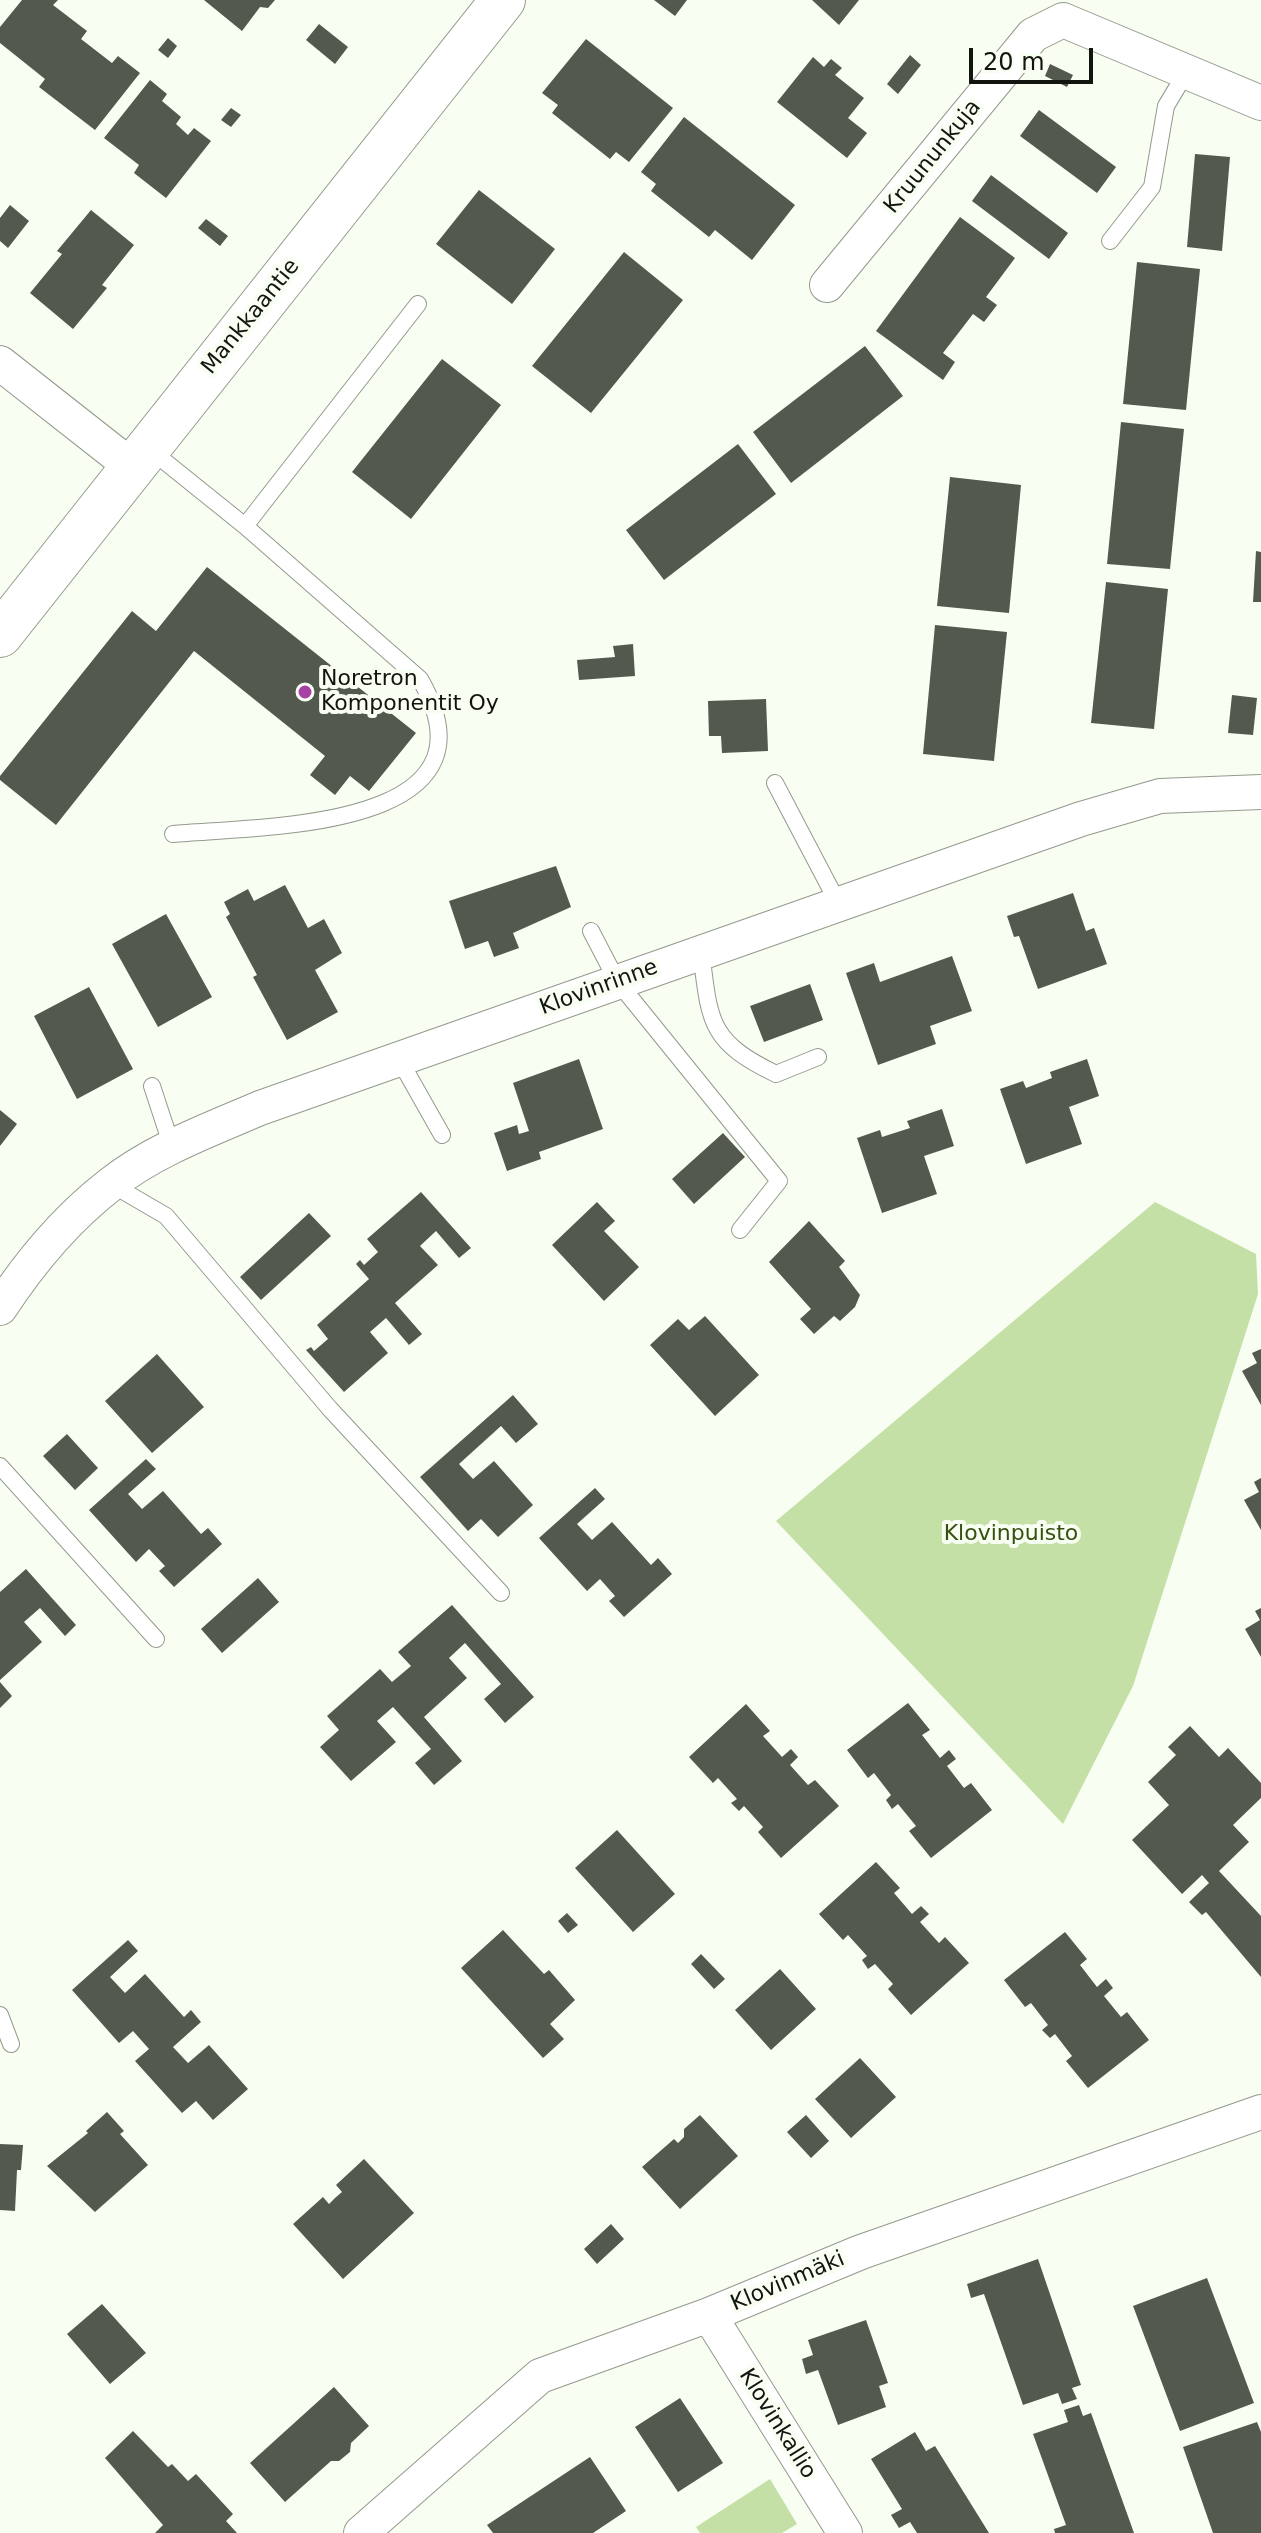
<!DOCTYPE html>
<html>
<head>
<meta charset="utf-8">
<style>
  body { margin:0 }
  #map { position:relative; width:1261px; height:2533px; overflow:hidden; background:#f8fef2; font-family:"DejaVu Sans",sans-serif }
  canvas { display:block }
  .scale { position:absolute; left:969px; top:48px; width:124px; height:36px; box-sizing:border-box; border:4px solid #121410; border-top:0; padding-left:10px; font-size:24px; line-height:28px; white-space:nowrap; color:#121410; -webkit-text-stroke:6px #f8fef2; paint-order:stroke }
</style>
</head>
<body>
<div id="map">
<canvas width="1261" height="2533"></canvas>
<div class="scale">20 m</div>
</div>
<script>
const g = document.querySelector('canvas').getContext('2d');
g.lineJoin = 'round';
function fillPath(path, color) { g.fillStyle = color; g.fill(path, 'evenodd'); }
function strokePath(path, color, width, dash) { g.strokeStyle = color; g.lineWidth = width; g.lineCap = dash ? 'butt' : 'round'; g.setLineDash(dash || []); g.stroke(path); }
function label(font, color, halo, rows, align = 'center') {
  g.font = font + ' "DejaVu Sans",sans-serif'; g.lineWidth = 8; g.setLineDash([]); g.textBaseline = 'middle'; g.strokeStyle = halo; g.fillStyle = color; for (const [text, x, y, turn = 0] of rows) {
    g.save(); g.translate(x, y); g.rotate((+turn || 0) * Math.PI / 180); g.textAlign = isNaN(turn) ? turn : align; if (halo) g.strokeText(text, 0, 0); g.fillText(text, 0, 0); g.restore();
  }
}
const green = new Path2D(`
  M1155,1202L1256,1254L1258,1294L1133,1686L1063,1824L776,1521Z
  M770,2479L797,2524L782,2533H700L696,2527Z`);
const building = new Path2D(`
  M22,0H58L53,5L87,31L81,39L112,63L118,56L140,73L95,130L39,87L45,79L0,43V27Z
  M204,0H275L268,8L260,7L242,31Z
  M654,0H687L675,16Z
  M812,0H859L839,25Z
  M319,24L348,47L335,64L306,40Z
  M168,38L177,46L168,58L158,50Z
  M586,39L673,108L629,162L616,152L610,159L552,113L558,105L542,93Z
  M910,55L921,65L898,94L887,84Z
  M813,57L824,67L831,59L842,68L835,75L864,98L848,118L867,133L847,158L777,102Z
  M1050,64L1073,75L1067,87L1045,76Z
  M150,80L167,94L162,101L181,117L176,124L188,135L194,128L211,141L166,198L134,173L139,165L104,138Z
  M231,108L241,115L231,127L221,120Z
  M1039,110L1116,167L1097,193L1020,136Z
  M684,117L795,205L752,260L715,230L709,237L651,191L656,184L641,172Z
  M1195,154L1230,157L1222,251L1187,247Z
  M991,175L1068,233L1049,259L972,201Z
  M479,190L555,249L512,304L436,244Z
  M10,205L29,221L8,248L0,241V218Z
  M91,210L134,245L102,285L107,288L73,329L30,293L62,254L57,251Z
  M960,217L1015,258L986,297L997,305L984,322L973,314L943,353L955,362L943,380L876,331Z
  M206,219L228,236L220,246L198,228Z
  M624,252L683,300L591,413L532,366Z
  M1137,262L1200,269L1186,410L1123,404Z
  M865,346L903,396L791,483L753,432Z
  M442,359L501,405L411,519L352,472Z
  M1121,422L1184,429L1170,569L1107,564Z
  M738,444L776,494L664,580L626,530Z
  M950,477L1021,485L1009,613L937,606Z
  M1256,551L1261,552V602H1253Z
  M207,567L416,733L369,791L350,776L335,795L310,775L325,756L194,651L56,825L0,780V776L132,611L156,631Z
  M1106,582L1168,589L1154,729L1091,723Z
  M935,625L1007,632L994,761L923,754Z
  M633,644L635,676L579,680L577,660L615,657L613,646Z
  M1232,695L1257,698L1253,735L1228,733Z
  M766,699L768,751L722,753L721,736H709L708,701Z
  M556,866L571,907L513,933L519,948L494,957L488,941L465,949L449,901Z
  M285,885L308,928L324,919L342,953L315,970L338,1012L287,1040L253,977L257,975L226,917L230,914L224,902L248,889L254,901Z
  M1073,893L1086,931L1094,928L1107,964L1038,989L1019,936L1014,937L1007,916Z
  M166,914L212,997L158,1027L112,944Z
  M952,956L972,1011L930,1026L936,1044L878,1065L846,973L874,963L880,982Z
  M810,984L823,1020L764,1042L750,1006Z
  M89,987L133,1069L77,1099L34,1016Z
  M579,1059L603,1129L539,1152L541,1159L507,1171L494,1133L517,1125L519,1134L529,1131L513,1083Z
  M1087,1059L1099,1096L1069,1107L1082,1144L1026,1164L1000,1089L1023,1081L1026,1088L1052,1078L1050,1072Z
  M942,1109L954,1146L924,1156L937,1194L882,1213L857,1138L880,1130L882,1137L910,1128L907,1121Z
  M0,1110L17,1124L0,1146Z
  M723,1133L745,1157L694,1204L672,1179Z
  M421,1192L471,1248L459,1258L436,1231L420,1246L438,1265L395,1303L422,1334L409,1345L386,1318L370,1332L388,1353L344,1392L306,1350L311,1347L314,1351L328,1339L317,1325L369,1279L356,1264L360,1260L364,1265L378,1252L367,1239Z
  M597,1202L615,1221L604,1231L639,1267L604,1301L552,1245Z
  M309,1213L331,1236L261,1300L240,1277Z
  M809,1221L845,1261L839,1267L860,1295L855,1307L840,1321L834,1316L814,1334L800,1319L811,1309L769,1262Z
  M705,1316L759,1375L715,1416L650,1345L678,1319L689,1330Z
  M1261,1349V1405L1242,1371L1257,1363L1252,1353Z
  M157,1354L204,1407L152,1453L105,1401Z
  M513,1395L538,1424L516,1443L501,1426L459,1464L473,1479L494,1461L533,1505L498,1537L481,1519L468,1531L420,1477Z
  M67,1434L98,1468L75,1490L43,1456Z
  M146,1459L156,1469L128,1494L142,1509L163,1491L201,1534L208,1528L222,1544L174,1587L159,1571L165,1566L149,1549L136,1562L89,1510Z
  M1261,1478V1530L1244,1500L1259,1492L1254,1482Z
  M595,1488L605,1499L577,1524L592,1540L612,1522L651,1565L658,1558L672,1574L624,1617L609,1601L615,1596L600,1579L587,1591L539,1538Z
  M26,1569L76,1625L65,1636L40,1608L24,1622L42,1642L0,1680V1592Z
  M258,1578L279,1602L222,1653L201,1629Z
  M452,1605L534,1697L505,1723L484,1699L501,1684L465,1643L449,1658L467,1678L424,1717L462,1761L434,1785L415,1763L431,1749L393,1707L377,1721L396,1742L351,1781L320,1747L339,1730L327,1716L380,1669L392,1682L411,1666L398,1652Z
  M1261,1608V1657L1245,1629L1260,1620L1255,1611Z
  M0,1682L12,1696L0,1708Z
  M908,1703L930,1730L922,1735L940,1758L949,1750L956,1759L947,1766L964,1788L971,1783L992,1810L931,1858L909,1831L916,1826L898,1804L892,1809L886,1800L891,1795L874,1773L868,1778L847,1750Z
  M746,1704L770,1731L763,1736L782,1757L791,1749L798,1757L790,1765L808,1785L815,1780L839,1806L781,1858L758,1832L763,1827L744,1806L739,1811L731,1803L737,1799L718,1778L713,1783L689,1757Z
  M1190,1726L1219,1757L1228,1748L1261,1783V1798L1233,1825L1249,1842L1219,1871L1261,1916V1977L1206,1912L1202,1915L1189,1902L1209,1883L1202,1875L1182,1894L1132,1840L1169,1805L1148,1782L1176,1755L1168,1747Z
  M617,1830L675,1894L633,1932L575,1868Z
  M876,1862L900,1888L894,1893L912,1914L921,1906L929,1914L920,1922L939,1943L945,1937L969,1963L911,2015L888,1989L893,1984L875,1964L868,1969L862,1960L867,1956L848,1935L843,1940L819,1914Z
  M567,1913L578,1925L568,1933L558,1921Z
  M503,1930L544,1974L549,1970L575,2000L550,2024L564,2039L543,2058L461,1968Z
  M1065,1932L1087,1959L1080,1965L1097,1987L1106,1979L1113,1988L1104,1996L1121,2017L1127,2012L1149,2040L1088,2088L1066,2061L1072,2056L1055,2034L1050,2038L1042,2030L1048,2025L1031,2003L1025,2007L1004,1980Z
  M128,1940L138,1951L110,1977L125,1993L145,1974L184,2017L191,2010L201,2022L173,2047L188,2063L209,2045L248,2089L213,2120L196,2101L182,2113L135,2061L149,2049L133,2031L119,2043L72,1990Z
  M701,1954L725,1979L714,1989L691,1964Z
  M780,1969L816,2009L771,2050L735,2010Z
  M860,2058L896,2097L851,2138L815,2099Z
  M107,2112L124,2131L120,2134L148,2165L95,2212L47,2166L88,2133L86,2131Z
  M700,2115L738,2156L680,2209L642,2167L674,2139L678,2143L684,2137V2129Z
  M806,2115L829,2141L811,2158L787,2132Z
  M0,2144L23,2145L21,2170H17L15,2211L0,2210Z
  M364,2159L414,2213L343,2279L293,2224L323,2197L329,2204L335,2198L342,2192L336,2185Z
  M611,2224L624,2239L597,2264L584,2249Z
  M1038,2259L1081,2385L1072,2388L1077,2399L1062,2404L1058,2393L1023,2405L984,2294L971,2298L967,2284Z
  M1207,2278L1254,2403L1180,2431L1133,2306Z
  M102,2304L146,2353L110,2384L67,2334Z
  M866,2320L888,2383L879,2386L886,2407L838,2425L818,2370L806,2374L802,2359L813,2355L808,2340Z
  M334,2387L369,2426L351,2443L350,2452L339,2461H331L285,2502L250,2463Z
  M680,2398L723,2463L678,2492L635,2427Z
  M1079,2405L1083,2416L1091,2413L1134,2533H1055L1054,2529L1066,2525L1033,2434L1068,2422L1064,2410Z
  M1257,2422L1261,2432V2533H1213L1183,2447Z
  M133,2431L168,2467L172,2464L188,2481L196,2474L233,2514L226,2521L237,2533H155L163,2525L105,2458Z
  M915,2432L926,2451L935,2446L989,2533H917L910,2522L899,2528L891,2515L902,2509L871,2459Z
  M590,2457L626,2511L593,2533H493L487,2525Z`);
const service = new Path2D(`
  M1110,241L1152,187L1166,106L1187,71
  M148,448L245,526L420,679C508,831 261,826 173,834
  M245,526L418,304
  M775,783L838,903
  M591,931L617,981L779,1181L740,1230
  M701,952C710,1022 708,1041 776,1074L818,1057
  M399,1059L442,1135
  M152,1086L172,1147
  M111,1184L166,1216L330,1409L501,1593
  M0,1466L156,1639
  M0,2015L11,2044`);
const minor = new Path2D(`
  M827,285L1033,35L1063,20L1261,103
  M0,363L131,466
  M0,1308C30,1262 67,1218 111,1184C154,1150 209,1130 260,1108L1081,819L1160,796L1261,792
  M709,2315L845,2533
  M361,2533L540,2376L709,2315L861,2252L1261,2112`);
const secondary = new Path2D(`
  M0,635L503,0`);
const markers = [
  [305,692,8,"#a841a4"]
];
const streetNames = [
  ["Kruununkuja",933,157,-51],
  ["Mankkaantie",251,317,-51],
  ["Klovinrinne",599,988,-20],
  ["Klovinmäki",788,2282,-23],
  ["Klovinkallio",777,2424,58]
];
const poiNames = [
  ["Noretron",321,679],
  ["Komponentit Oy",321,704]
];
const parkNames = [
  ["Klovinpuisto",1011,1534]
];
fillPath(green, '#c4e0a6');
fillPath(building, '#54594f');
strokePath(service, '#94998e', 18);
strokePath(minor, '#94998e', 36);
strokePath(secondary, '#94998e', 46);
strokePath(service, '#fff', 16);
strokePath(minor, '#fff', 34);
strokePath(secondary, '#fff', 44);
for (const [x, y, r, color] of markers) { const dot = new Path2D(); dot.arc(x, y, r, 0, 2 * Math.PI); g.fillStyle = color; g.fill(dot); strokePath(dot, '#f8fef2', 3); }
label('22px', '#121410', '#f8fef2', streetNames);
label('22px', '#121410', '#f8fef2', poiNames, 'left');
label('22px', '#374f0f', '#f8fef2', parkNames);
</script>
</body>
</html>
